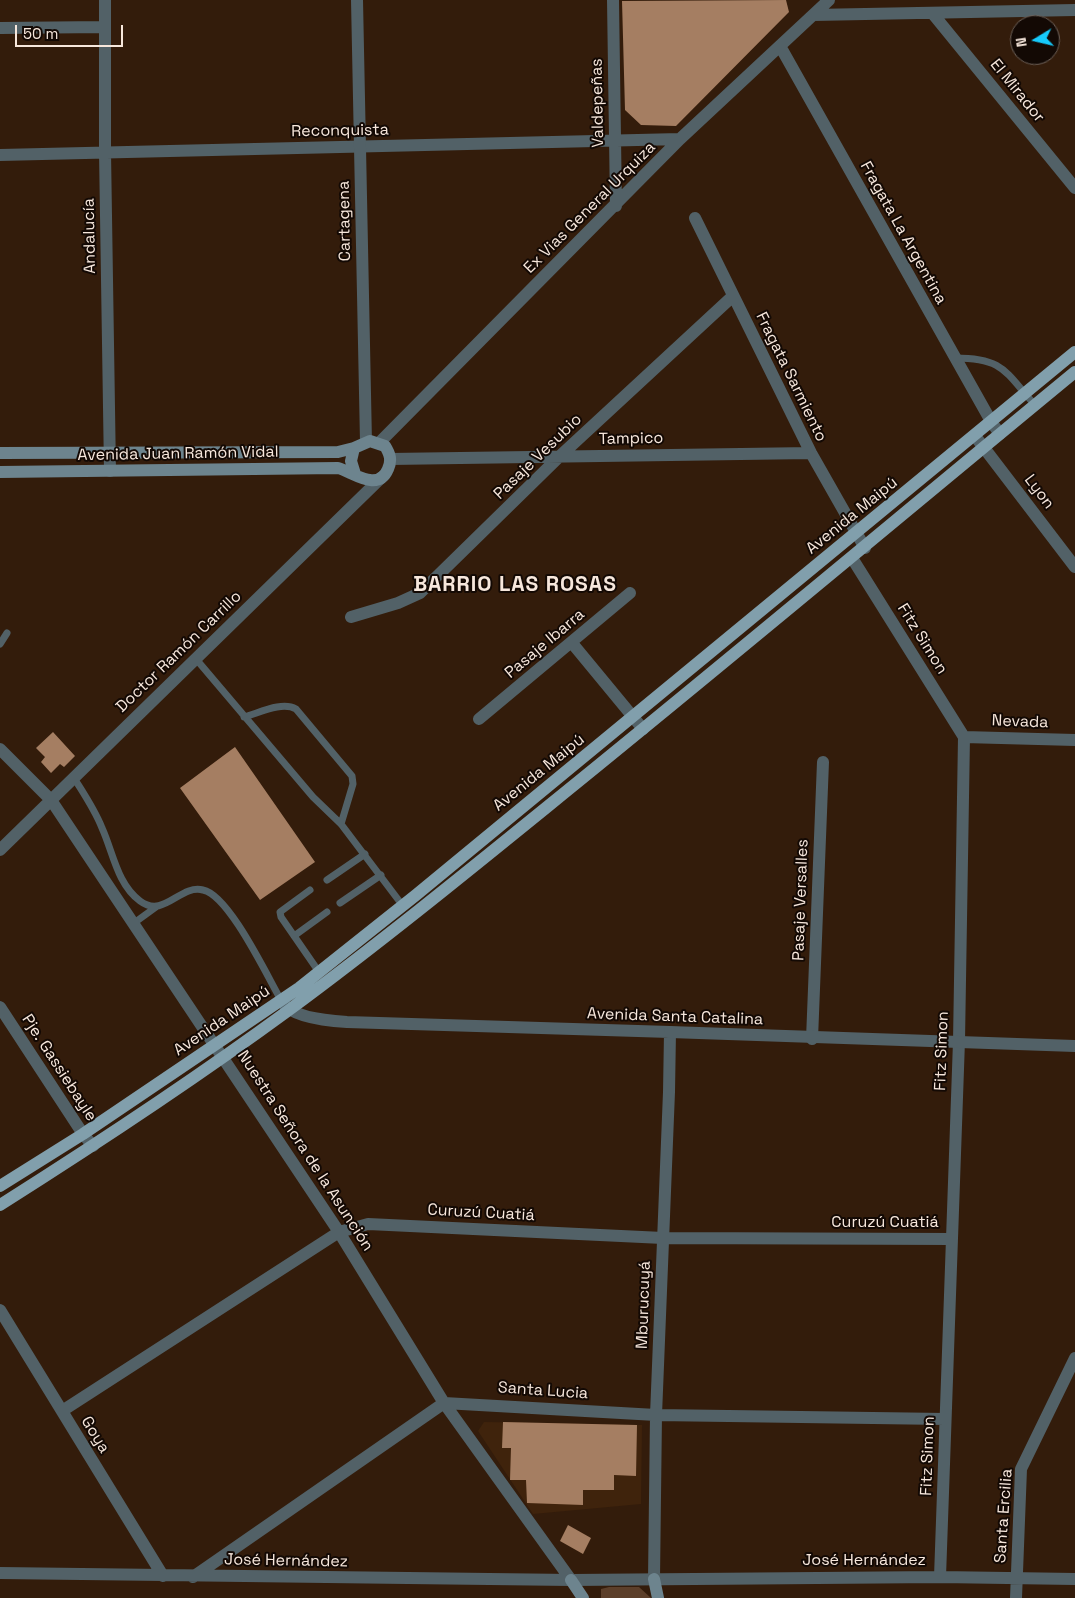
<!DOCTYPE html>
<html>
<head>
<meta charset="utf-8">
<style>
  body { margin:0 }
  #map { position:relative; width:1075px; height:1598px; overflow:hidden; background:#331c0b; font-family:"Space Grotesk",sans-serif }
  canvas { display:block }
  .north { position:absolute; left:1010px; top:15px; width:50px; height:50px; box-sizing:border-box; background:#130904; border:1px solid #6e625a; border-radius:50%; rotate:261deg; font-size:14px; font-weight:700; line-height:20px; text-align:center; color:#f7e7dc }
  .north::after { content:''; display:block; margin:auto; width:18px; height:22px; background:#16cafb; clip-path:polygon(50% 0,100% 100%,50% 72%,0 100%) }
  .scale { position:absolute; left:15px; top:25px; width:108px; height:22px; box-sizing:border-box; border:2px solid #f7e7dc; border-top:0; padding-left:6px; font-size:15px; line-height:18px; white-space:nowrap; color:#f7e7dc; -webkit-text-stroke:4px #130904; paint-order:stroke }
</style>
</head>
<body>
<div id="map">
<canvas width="1075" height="1598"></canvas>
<div class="north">N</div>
<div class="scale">50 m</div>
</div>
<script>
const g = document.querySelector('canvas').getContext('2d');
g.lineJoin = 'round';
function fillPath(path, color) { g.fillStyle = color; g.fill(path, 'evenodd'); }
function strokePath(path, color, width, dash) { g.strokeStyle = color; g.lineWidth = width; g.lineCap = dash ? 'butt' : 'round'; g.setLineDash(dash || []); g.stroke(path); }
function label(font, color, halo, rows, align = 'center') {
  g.font = font + ' "Space Grotesk",sans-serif'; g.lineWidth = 4; g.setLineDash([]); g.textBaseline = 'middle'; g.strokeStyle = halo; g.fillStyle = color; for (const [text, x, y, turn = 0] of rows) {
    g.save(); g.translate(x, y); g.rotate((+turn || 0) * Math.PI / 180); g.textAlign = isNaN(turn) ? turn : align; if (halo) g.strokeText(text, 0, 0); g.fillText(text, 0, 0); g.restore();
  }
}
const built = new Path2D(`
  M484,1422L642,1425L641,1504L533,1514L478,1431Z`);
const green = new Path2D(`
  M609,1587H639L651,1598H601V1589Z`);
const building = new Path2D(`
  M786,0L789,12L676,126L641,125L625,110L622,1Z
  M53,732L75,756L64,767L60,764L51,773L41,762L45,757L36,748Z
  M235,747L315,862L260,900L180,788Z
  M503,1422L637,1425L636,1476L614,1475V1490H583V1505L527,1503L526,1480H510L511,1448H502Z
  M568,1525L591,1538L583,1554L560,1541Z`);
const service = new Path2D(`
  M955,358C1004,358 1005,372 1035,405
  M0,644L7,633
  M196,659L313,797L341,824L403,906
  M244,717C259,713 282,701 296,709L352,776L353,784L341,824
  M74,778C84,794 95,810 102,828C113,852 117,884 140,901C164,919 180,884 203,890C229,895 267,976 281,1000
  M327,880L365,854
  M310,890L280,912L281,917L319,972
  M340,903L381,875
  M134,923L156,907
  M294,936L327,912`);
const minor = new Path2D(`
  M105,0V152L110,471
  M613,0L616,206
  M933,14L1075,188
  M813,15L1075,10
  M0,28L105,27
  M780,46L992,423L1000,434
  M0,155L680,139
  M695,218L811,453L865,548
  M975,436L1075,567
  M379,443L680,139L829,0
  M390,459L811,453
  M852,558L964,737L959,1041L940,1577
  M351,617L398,603L420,593L560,456L733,296
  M572,643L643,729
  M479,719L630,593
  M964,737L1075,740
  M0,749L51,800L339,1232L444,1403L571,1580
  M0,850L382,477
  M284,1004C294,1018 331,1021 347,1022L670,1032L669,1092L656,1415L654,1579
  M0,1007L83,1134L93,1146
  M812,1039L823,762
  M0,1310L163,1576
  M62,1411L339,1232L368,1224L663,1238L952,1239
  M0,1573L571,1580L940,1577L1075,1579
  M193,1577L444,1403L656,1415L945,1419
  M1016,1598L1021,1469L1075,1358`);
const tertiary = new Path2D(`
  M357,0L366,442
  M670,1032L1075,1046`);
const secondary = new Path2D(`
  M0,453L338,452L354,448
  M0,472L338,468C353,472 378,493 388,469C392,460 390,454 385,446L370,441L354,448L351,461L355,474
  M654,1579L658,1598
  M571,1580L583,1598`);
const primary = new Path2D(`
  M0,1186L83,1134L299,988L416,895L1075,352
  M0,1205C98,1143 195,1079 289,1010C377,945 462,876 547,807C724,664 899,517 1075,372`);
const streetNames = [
  ["El Mirador",1017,91,51],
  ["Valdepeñas",598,103,-91],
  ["Reconquista",340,131,-1],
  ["Ex Vias General Urquiza",590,208,-45],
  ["Cartagena",345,221,-91],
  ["Fragata La Argentina",903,233,61],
  ["Andalucía",90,236,-91],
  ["Fragata Sarmiento",791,377,64],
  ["Tampico",631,439,-1],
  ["Avenida Juan Ramón Vidal",178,454,-1],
  ["Pasaje Vesubio",538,457,-44],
  ["Lyon",1039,492,53],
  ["Avenida Maipú",852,516,-39],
  ["Fitz Simon",922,639,58],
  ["Pasaje Ibarra",545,644,-40],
  ["Doctor Ramón Carrillo",179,652,-44],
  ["Nevada",1020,722,2],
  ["Avenida Maipú",539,773,-39],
  ["Pasaje Versalles",801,900,-88],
  ["Avenida Santa Catalina",675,1017,2],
  ["Avenida Maipú",222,1021,-34],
  ["Fitz Simon",942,1051,-88],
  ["Pje. Gassiebayle",59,1068,57],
  ["Nuestra Señora de la Asunción",305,1151,57],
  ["Curuzú Cuatiá",481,1213,3],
  ["Curuzú Cuatiá",885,1223],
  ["Mburucuyá",644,1305,-88],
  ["Santa Lucia",543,1391,4],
  ["Goya",95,1435,59],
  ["Fitz Simon",928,1456,-88],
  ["Santa Ercilia",1004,1516,-86],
  ["José Hernández",286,1561,1],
  ["José Hernández",864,1561]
];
const districtNames = [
  ["BARRIO LAS ROSAS",515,585]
];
fillPath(built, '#3f230c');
fillPath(green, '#5c3f2a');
fillPath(building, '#a57e62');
strokePath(service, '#526167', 7);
strokePath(minor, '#526167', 12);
strokePath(tertiary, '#526167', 12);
strokePath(secondary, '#6d848e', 12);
strokePath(primary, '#819fac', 12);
label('16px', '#f7e7dc', '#130904', streetNames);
g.letterSpacing = '1px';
label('bold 21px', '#f7e7dc', '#130904', districtNames);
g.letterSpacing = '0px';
</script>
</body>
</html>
